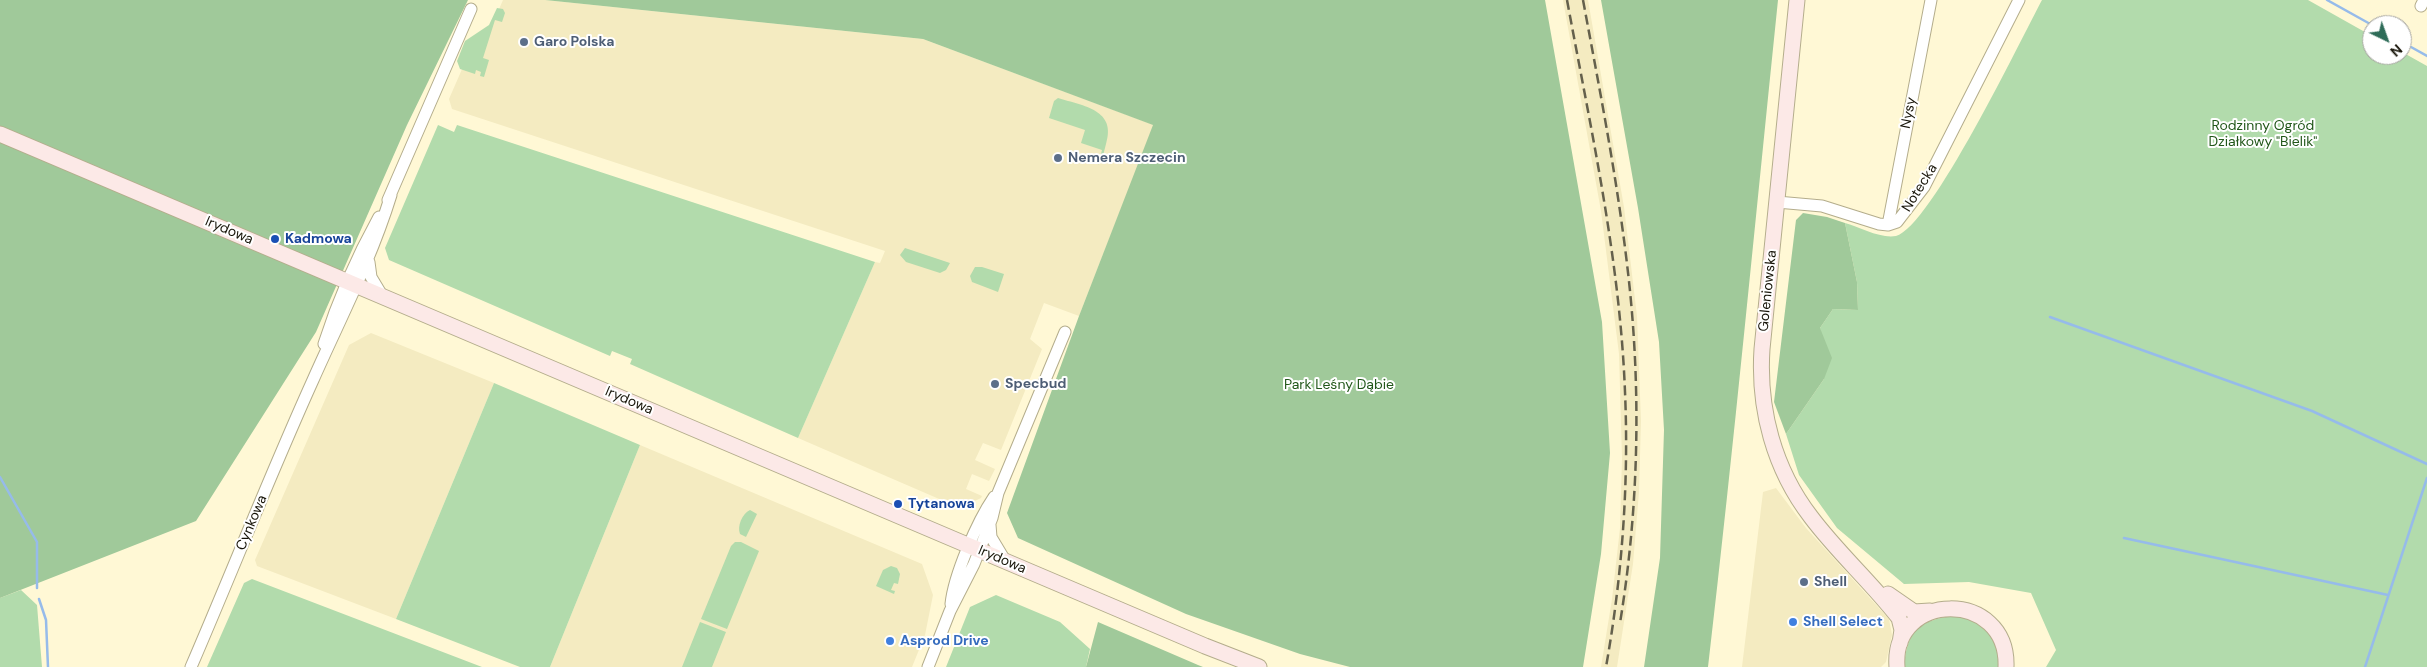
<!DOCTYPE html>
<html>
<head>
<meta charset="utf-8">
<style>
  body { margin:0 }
  #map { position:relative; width:2427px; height:667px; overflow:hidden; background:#fff8d5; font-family:"DM Sans",sans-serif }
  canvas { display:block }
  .north { position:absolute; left:2362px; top:15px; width:50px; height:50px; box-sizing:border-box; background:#fff; border:1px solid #a2a19c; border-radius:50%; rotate:138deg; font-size:14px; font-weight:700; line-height:20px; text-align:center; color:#171408 }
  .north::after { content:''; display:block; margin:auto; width:18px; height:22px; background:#2e6c58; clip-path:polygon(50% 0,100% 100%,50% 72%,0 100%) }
</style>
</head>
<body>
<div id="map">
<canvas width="2427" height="667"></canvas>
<div class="north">N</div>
</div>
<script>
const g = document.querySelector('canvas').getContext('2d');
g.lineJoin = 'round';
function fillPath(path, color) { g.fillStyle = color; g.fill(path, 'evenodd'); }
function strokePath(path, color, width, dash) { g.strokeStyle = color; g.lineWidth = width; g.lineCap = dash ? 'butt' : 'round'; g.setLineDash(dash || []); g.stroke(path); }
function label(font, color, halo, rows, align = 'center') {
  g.font = font + ' "DM Sans",sans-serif'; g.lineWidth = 4; g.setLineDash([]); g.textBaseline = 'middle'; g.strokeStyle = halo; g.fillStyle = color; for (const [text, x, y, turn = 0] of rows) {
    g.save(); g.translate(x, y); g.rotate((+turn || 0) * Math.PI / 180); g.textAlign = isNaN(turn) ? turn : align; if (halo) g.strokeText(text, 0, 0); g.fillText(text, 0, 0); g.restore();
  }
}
const built = new Path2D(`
  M503,0H545L923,39L1154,125L1079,316L1044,303L1030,339L1042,349L1001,450L983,443L975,460L995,469L989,481L972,474L966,489L982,496L981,498L960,508L798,438L875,262L880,263L885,251L452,109L449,99L476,37L489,32Z
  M1563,0H1588L1624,207L1637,316L1641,421L1639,492L1633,564L1617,667H1601L1612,599L1620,528L1622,458L1619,354L1601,211Z
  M371,333L494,383L396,619L257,566L255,560L349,345Z
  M640,445L922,564L933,595L925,635L912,667H550Z
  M1776,488L1806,528L1889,619L1892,635L1886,662L1881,667H1742L1763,492Z`);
const green = new Path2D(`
  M2042,0H2308L2372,36V55H2402V52L2427,66V667H2046L2056,650L2031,593L1969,582L1904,584L1837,528L1799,475L1786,434L1824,379L1820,328L1833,309L1858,310L1857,282L1845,223C1859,227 1881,239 1896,236C1931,227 2021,39 2042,0Z
  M497,8L503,9L505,13L502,22L495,20L483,58L489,60L484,77L480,76L481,72L476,70L475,74L460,69L457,61L465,41L489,25Z
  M1058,98C1084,106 1117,110 1106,144C1104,151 1103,159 1098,165L1102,150L1081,143L1085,130L1049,118L1054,101Z
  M438,125L454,132L457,125L875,262L798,438L630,364L632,359L612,351L610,356L389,260L385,248Z
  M905,248L950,263L946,270L940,273L906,262L900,255Z
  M975,267H982L1004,274L998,292L972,282L970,276Z
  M494,383L640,445L550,667H520L396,619Z
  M750,510L757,514L746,537L740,534C737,526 742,514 750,510Z
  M735,542H741L759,551L727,629L701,619L731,546Z
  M891,566L897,568L900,574L898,584L894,583L891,590L895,591L894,594L876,586L883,570Z
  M252,579L482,667H207L244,583Z
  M21,590L37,605L42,667H0V598Z
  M996,595L1060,622L1090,649L1086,667H946L970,607Z
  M1958,615C1992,628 1992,632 2001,667H1904C1907,628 1921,620 1958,615Z
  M700,622L726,632L712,667H682Z`);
const forest = new Path2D(`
  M0,0H468L407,125L316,332L196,521L0,598Z
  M545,0H1545L1602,322L1610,453L1601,554L1583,667H1350L1300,654L1186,614L1018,538L1007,513L1079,316L1153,125L923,39Z
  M1601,0H1778C1755,222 1734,445 1708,667H1644L1660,558L1664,430L1659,342L1638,208Z
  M1803,213L1827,217L1845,223L1857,282L1858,310L1833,309L1820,328L1832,358L1824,379L1786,434L1774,402L1796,220Z
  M1098,622L1198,665L1203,667H1086Z`);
const stream = new Path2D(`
  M2327,0L2372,25
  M2402,42L2427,56
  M2050,317L2312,411L2427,464
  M0,477L37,542V588
  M2124,538L2388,595
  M39,599L46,620L48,667
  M2365,667L2427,478`);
const street = new Path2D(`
  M2421,6L2424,0
  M388,200L471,9
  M1777,202L1822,206L1879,224L1888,225L1897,222L1924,187L2019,0
  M1888,225L1931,0
  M369,262L371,277L383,297
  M324,344C338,300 357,257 379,217
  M990,525L991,537L1006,562
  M951,604C954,575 977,522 994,497
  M191,667C232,572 270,475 313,380C340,319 371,260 391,195
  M928,667L950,611L974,564L992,518L998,493L1065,332`);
const secondary = new Path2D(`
  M1797,0L1762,349C1758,409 1774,469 1811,517C1838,553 1871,582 1899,618L1902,630L1900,643
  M0,134L1205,646L1259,667
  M1888,594L1914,612L1930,611
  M1897,667C1891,590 2009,589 2006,667`);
const rail = new Path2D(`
  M1567,0C1591,130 1620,260 1625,392C1629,484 1622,577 1606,667
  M1583,0C1601,97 1620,193 1630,291C1641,401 1638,513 1620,623`);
const markers = [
  [524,42,5,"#5c6f8a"],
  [1058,158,5,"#5c6f8a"],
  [275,239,5,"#1a4fb4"],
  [995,384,5,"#5c6f8a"],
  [898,504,5,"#1a4fb4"],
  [1804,582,5,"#5c6f8a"],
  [1793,622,5,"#3f7fe0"],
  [890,641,5,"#3f7fe0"]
];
const serviceNames = [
  ["Garo Polska",534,42],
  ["Nemera Szczecin",1068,158],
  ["Specbud",1005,384],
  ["Shell",1814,582]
];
const streetNames = [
  ["Nysy",1909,113,-79],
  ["Notecka",1920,188,-58],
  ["Irydowa",229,231,23],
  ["Goleniowska",1768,291,-84],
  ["Irydowa",629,401,23],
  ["Cynkowa",252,523,-67],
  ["Irydowa",1002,560,23]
];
const parkNames = [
  ["Rodzinny Ogród",2263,126],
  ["Działkowy \"Bielik\"",2263,142],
  ["Park Leśny Dąbie",1339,385]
];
const transitNames = [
  ["Kadmowa",285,239],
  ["Tytanowa",908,504]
];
const shopNames = [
  ["Shell Select",1803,622],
  ["Asprod Drive",900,641]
];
fillPath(built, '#f4ebc1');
fillPath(green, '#b2dbac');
fillPath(forest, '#a0c99a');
strokePath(stream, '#96bbea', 2.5);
strokePath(street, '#b4ad8c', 13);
strokePath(secondary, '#b4ad8c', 17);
strokePath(street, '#fff', 11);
strokePath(secondary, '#fce9e7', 15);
strokePath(rail, '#64604c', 2.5, [10, 5]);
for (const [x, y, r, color] of markers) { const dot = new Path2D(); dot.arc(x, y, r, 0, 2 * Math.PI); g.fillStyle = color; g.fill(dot); strokePath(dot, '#fff', 2); }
label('bold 14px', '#4e5e75', '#fff', serviceNames, 'left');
label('14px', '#171408', '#fff', streetNames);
label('14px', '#22571a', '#fff', parkNames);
label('bold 14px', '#164399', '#fff', transitNames, 'left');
label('bold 14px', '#366cbe', '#fff', shopNames, 'left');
</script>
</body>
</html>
